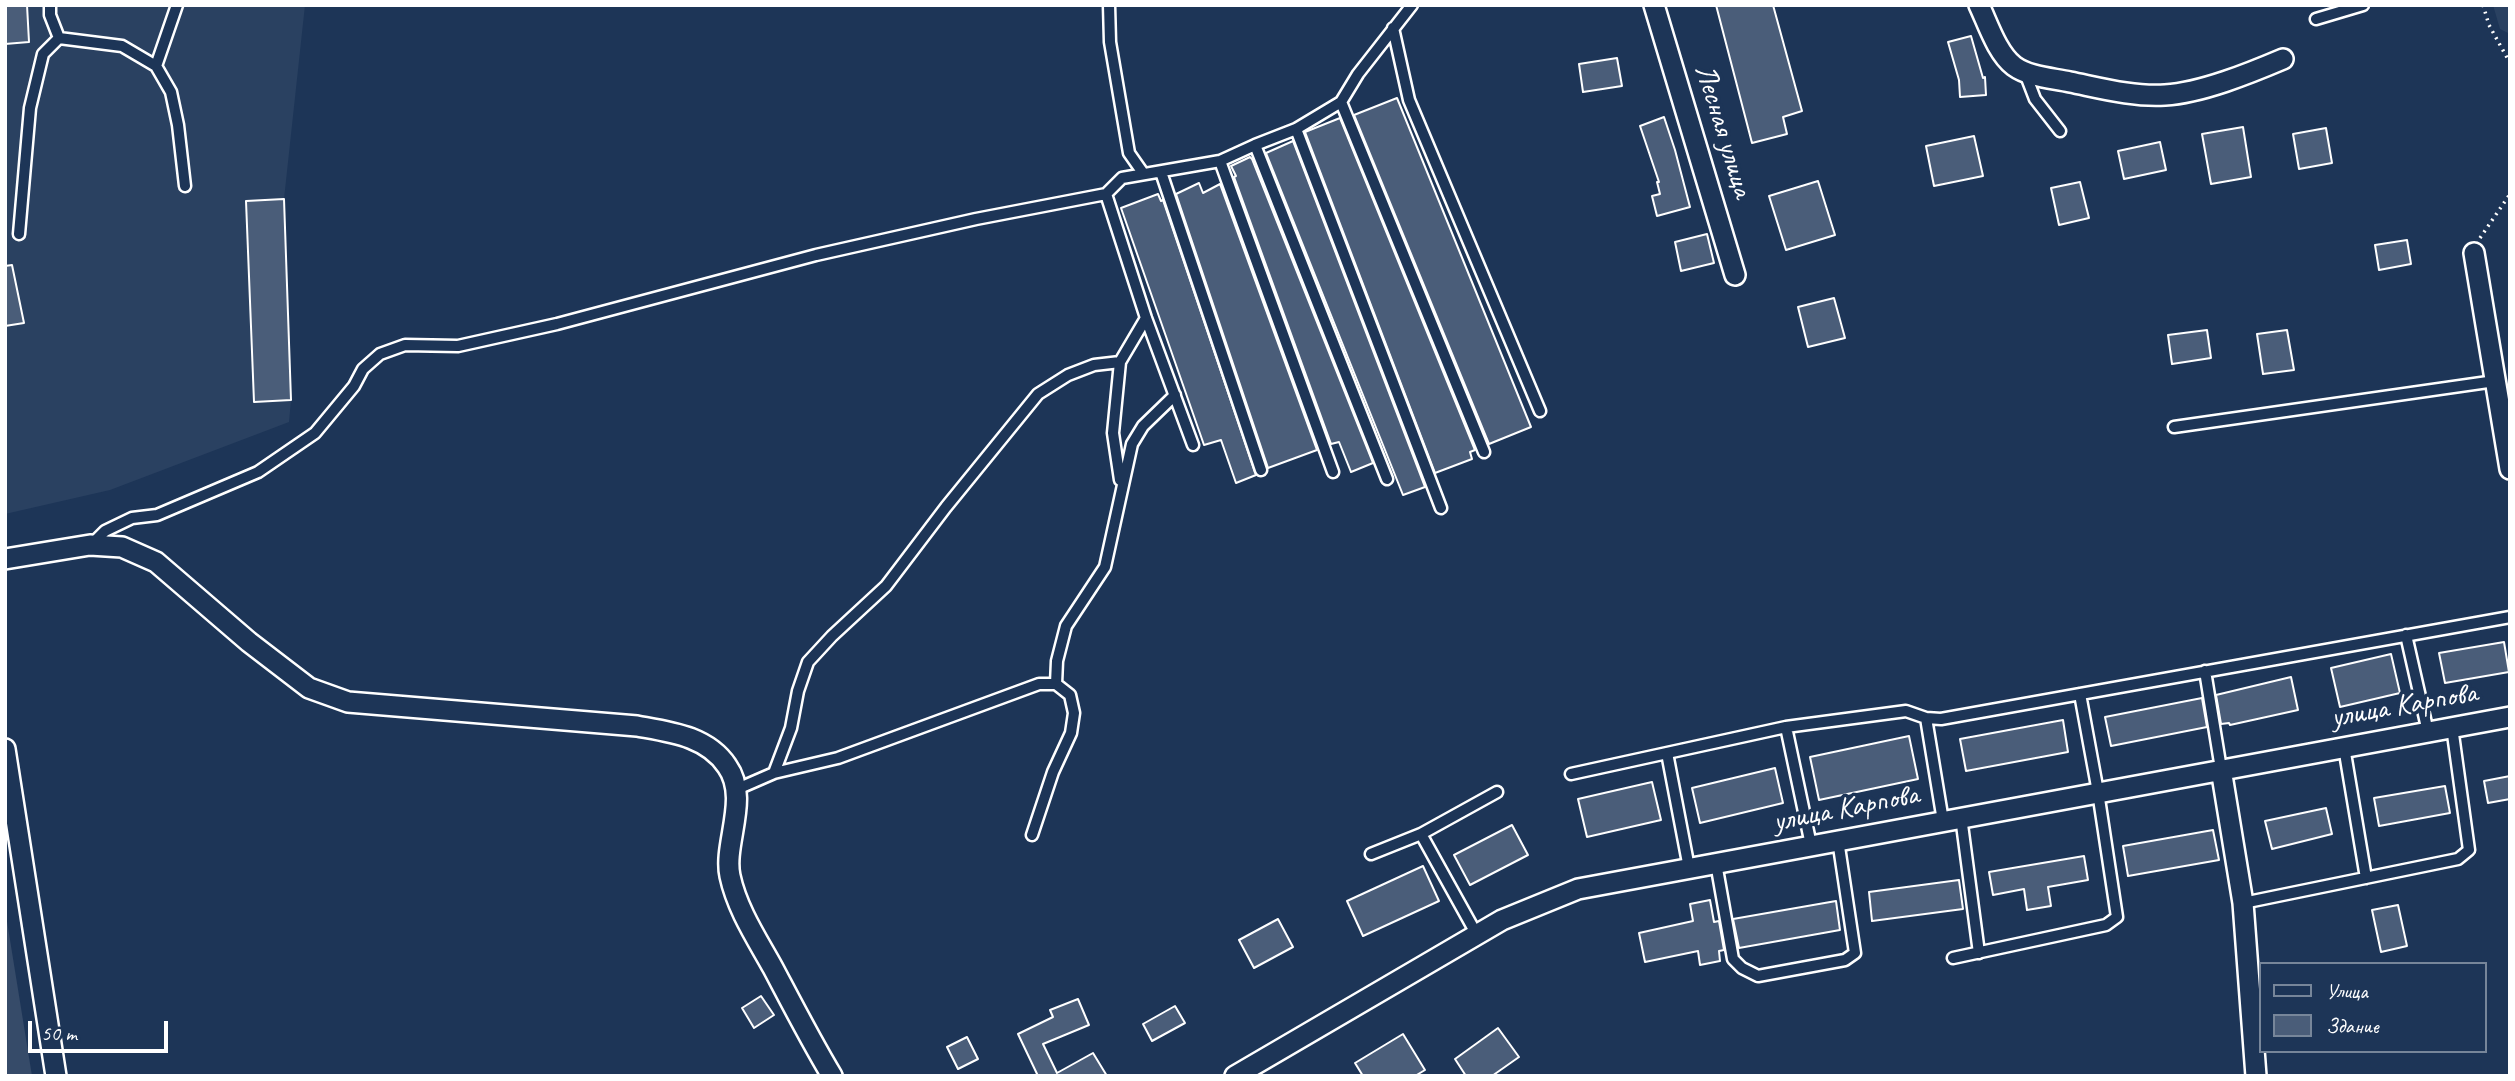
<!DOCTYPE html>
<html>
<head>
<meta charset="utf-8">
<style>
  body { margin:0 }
  #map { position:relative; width:2515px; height:1081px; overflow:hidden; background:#1d3557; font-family:Caveat,sans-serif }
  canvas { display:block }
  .frame { position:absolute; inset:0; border:7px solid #fff; pointer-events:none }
  .legend { position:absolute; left:2259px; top:962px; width:228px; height:91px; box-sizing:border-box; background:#1d3557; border:2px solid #77869a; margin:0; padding:9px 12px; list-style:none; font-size:21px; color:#fff }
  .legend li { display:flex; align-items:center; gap:14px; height:35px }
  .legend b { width:35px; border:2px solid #77869a }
  .scale { position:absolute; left:28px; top:1021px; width:140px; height:32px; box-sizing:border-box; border:4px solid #fff; border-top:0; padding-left:9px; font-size:21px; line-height:24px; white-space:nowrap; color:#fff; -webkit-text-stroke:5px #1d3557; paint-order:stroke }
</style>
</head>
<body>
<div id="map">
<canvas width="2515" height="1081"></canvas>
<div class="frame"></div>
<ul class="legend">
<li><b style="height:9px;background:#1d3557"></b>Улица</li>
<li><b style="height:19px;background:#4a5d79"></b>Здание</li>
</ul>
<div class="scale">50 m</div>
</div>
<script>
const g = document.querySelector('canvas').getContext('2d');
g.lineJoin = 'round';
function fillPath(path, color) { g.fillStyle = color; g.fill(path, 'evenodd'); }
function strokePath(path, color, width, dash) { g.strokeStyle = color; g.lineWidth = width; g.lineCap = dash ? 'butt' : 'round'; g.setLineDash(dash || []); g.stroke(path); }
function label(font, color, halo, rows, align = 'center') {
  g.font = font + ' Caveat,sans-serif'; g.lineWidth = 7; g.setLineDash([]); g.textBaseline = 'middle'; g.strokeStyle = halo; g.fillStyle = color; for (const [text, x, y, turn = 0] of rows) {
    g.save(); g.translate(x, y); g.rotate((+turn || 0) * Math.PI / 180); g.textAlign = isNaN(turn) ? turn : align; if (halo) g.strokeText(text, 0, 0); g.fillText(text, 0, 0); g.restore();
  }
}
const built = new Path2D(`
  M5,5H305L284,199L291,400L289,422L110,490L5,514Z
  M2493,5H2510V34L2500,29Z`);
const green = new Path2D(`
  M5,909L32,1076H5Z`);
const building = new Path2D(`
  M5,5H27L29,42L5,44Z
  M1716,5H1773L1802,111L1783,117L1787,134L1752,143Z
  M1971,36L1983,78L1985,77L1986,95L1960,97L1959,80L1948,42Z
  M1617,58L1622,86L1583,92L1579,64Z
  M1397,98L1531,427L1489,444L1354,115Z
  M1664,117L1675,150L1690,207L1657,216L1652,196L1660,194L1657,182H1659L1640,126Z
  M1340,118L1475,450L1470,452L1472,459L1435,473L1305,132Z
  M2243,127L2251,177L2211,184L2202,134Z
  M2326,128L2332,163L2299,169L2293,134Z
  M1974,136L1983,176L1934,186L1926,146Z
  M1293,141L1425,487L1403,495L1266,153Z
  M2160,142L2166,170L2124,179L2118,151Z
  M1250,157L1252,159L1373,463L1351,472L1339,442L1331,444L1234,177L1236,176L1231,166Z
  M1818,181L1835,235L1786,250L1769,196Z
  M2080,182L2089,218L2059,225L2051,188Z
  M1199,183L1203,193L1220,184L1317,450L1268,468L1176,194Z
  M1158,194L1161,201L1163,200L1256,475L1236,483L1221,440L1204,445L1121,208Z
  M284,199L291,400L254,402L246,201Z
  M1707,234L1714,263L1681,271L1675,242Z
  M2407,240L2411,264L2379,270L2375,245Z
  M12,265L24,323L5,326V266Z
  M1834,298L1845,338L1808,347L1798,307Z
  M2207,330L2211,358L2172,364L2168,335Z
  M2287,330L2294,370L2263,374L2257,334Z
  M2504,642L2509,672L2445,683L2439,653Z
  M2391,654L2400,693L2340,707L2331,668Z
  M2291,677L2298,710L2230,725L2229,723L2221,724L2216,695Z
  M2202,698L2207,727L2111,746L2105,717Z
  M2063,720L2068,752L1966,771L1960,739Z
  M1909,736L1918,779L1819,800L1810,757Z
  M1775,768L1783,803L1700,823L1692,788Z
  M2510,776V799L2488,803L2484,781Z
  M1652,782L1661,820L1587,837L1578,799Z
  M2445,786L2450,813L2379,826L2374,798Z
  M2326,808L2332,834L2272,849L2265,821Z
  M1512,825L1528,855L1470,885L1454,855Z
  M2213,830L2219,860L2128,876L2123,846Z
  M2084,856L2088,880L2048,887L2051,906L2027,910L2024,889L1993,895L1989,872Z
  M1423,866L1439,901L1363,936L1347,901Z
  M1959,880L1963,909L1872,921L1869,892Z
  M1710,900L1714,922L1719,921L1724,950L1719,951L1720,961L1700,965L1698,951L1645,962L1639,933L1693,921L1690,904Z
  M1836,901L1840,930L1739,948L1733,919Z
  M2398,905L2407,946L2381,952L2372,910Z
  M1278,919L1293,947L1254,968L1239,940Z
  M761,996L774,1015L754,1028L742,1008Z
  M1078,999L1089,1025L1043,1044L1057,1073L1093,1053L1107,1076H1038L1018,1034L1053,1017L1050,1010Z
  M1175,1006L1185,1023L1152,1041L1143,1024Z
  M1498,1028L1519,1057L1492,1076H1466L1455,1059Z
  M1403,1034L1425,1070L1415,1076H1363L1355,1063Z
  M967,1037L978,1059L958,1069L947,1047Z`);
const path = new Path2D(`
  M2483,5L2489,25L2510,63
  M2480,238L2510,194`);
const lane = new Path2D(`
  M50,5V15L59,38L122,46L156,66L171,92L178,125L185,186
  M1109,5L1110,42L1129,153L1143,173
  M2316,19L2363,5
  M1393,28L1409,100L1540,411
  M156,66L177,5
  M2025,73L2035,99L2060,131
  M1341,102L1484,452
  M1296,129L1441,508
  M1255,145L1387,479
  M1220,161L1333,472
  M1161,172L1261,470
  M1106,194L1146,318L1193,445
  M19,234L30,108L43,54L59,38
  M2174,427L2495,381
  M1120,480L1113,433L1120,362L1146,318
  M91,545L105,531L132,518L157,515L258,472L315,433L354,386L363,369L380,354L405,345L458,346L557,324L816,255L976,219L1106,194L1122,178L1220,161L1255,145L1296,129L1341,102L1358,74L1412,5
  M2406,635L2428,732
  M2205,671L2221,769
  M1056,684L1057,661L1066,626L1105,567L1132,444L1143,426L1175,395
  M1926,718L1943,821
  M1786,727L1811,845
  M2344,747L2366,878
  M1667,753L1689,868
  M774,773L791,728L798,691L808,662L832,636L886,586L946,507L1038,394L1068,375L1094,365L1120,362
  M1571,774L1786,727L1906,711L1926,718L1941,719L2510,617
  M735,790L774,773L838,758L1039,684H1056L1070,695L1074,713L1071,733L1053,772L1032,835
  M1961,817L1979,953
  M1421,834L1477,935
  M1371,854L1421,834L1497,792
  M1716,863L1733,959L1742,968L1758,976L1845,960L1855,953L1838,840
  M2243,903L2458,859L2469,850L2452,727
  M1953,958L2106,925L2117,917L2098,792L2080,694`);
const street = new Path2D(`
  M1654,5L1735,275
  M1979,5C1988,24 1997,53 2014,66C2029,77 2051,78 2070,82C2100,88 2133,97 2165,95C2201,93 2250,73 2283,59
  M2474,253L2510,469
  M5,559L90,545L122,547L156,562L249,642L309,688L348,702L637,726C670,732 707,736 727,766C750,798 723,844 730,876C737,909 757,939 773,968C792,1004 811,1041 832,1076
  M5,749L56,1076
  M2221,769L2243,903L2256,1076
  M1235,1076L1502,920L1578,889L2510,717`);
const streetNames = [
  ["Лесная улица",1723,131,73],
  ["улица Карпова",2404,706,-10],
  ["улица Карпова",1846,809,-11]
];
fillPath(built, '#2a4161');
fillPath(green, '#364b69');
fillPath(building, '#4a5d79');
strokePath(building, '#fff', 2);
strokePath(lane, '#fff', 15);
strokePath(street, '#fff', 24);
strokePath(path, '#fff', 3.5, [2, 5]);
strokePath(lane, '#1d3557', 10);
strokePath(street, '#1d3557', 19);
label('30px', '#fff', '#1d3557', streetNames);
</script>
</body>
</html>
